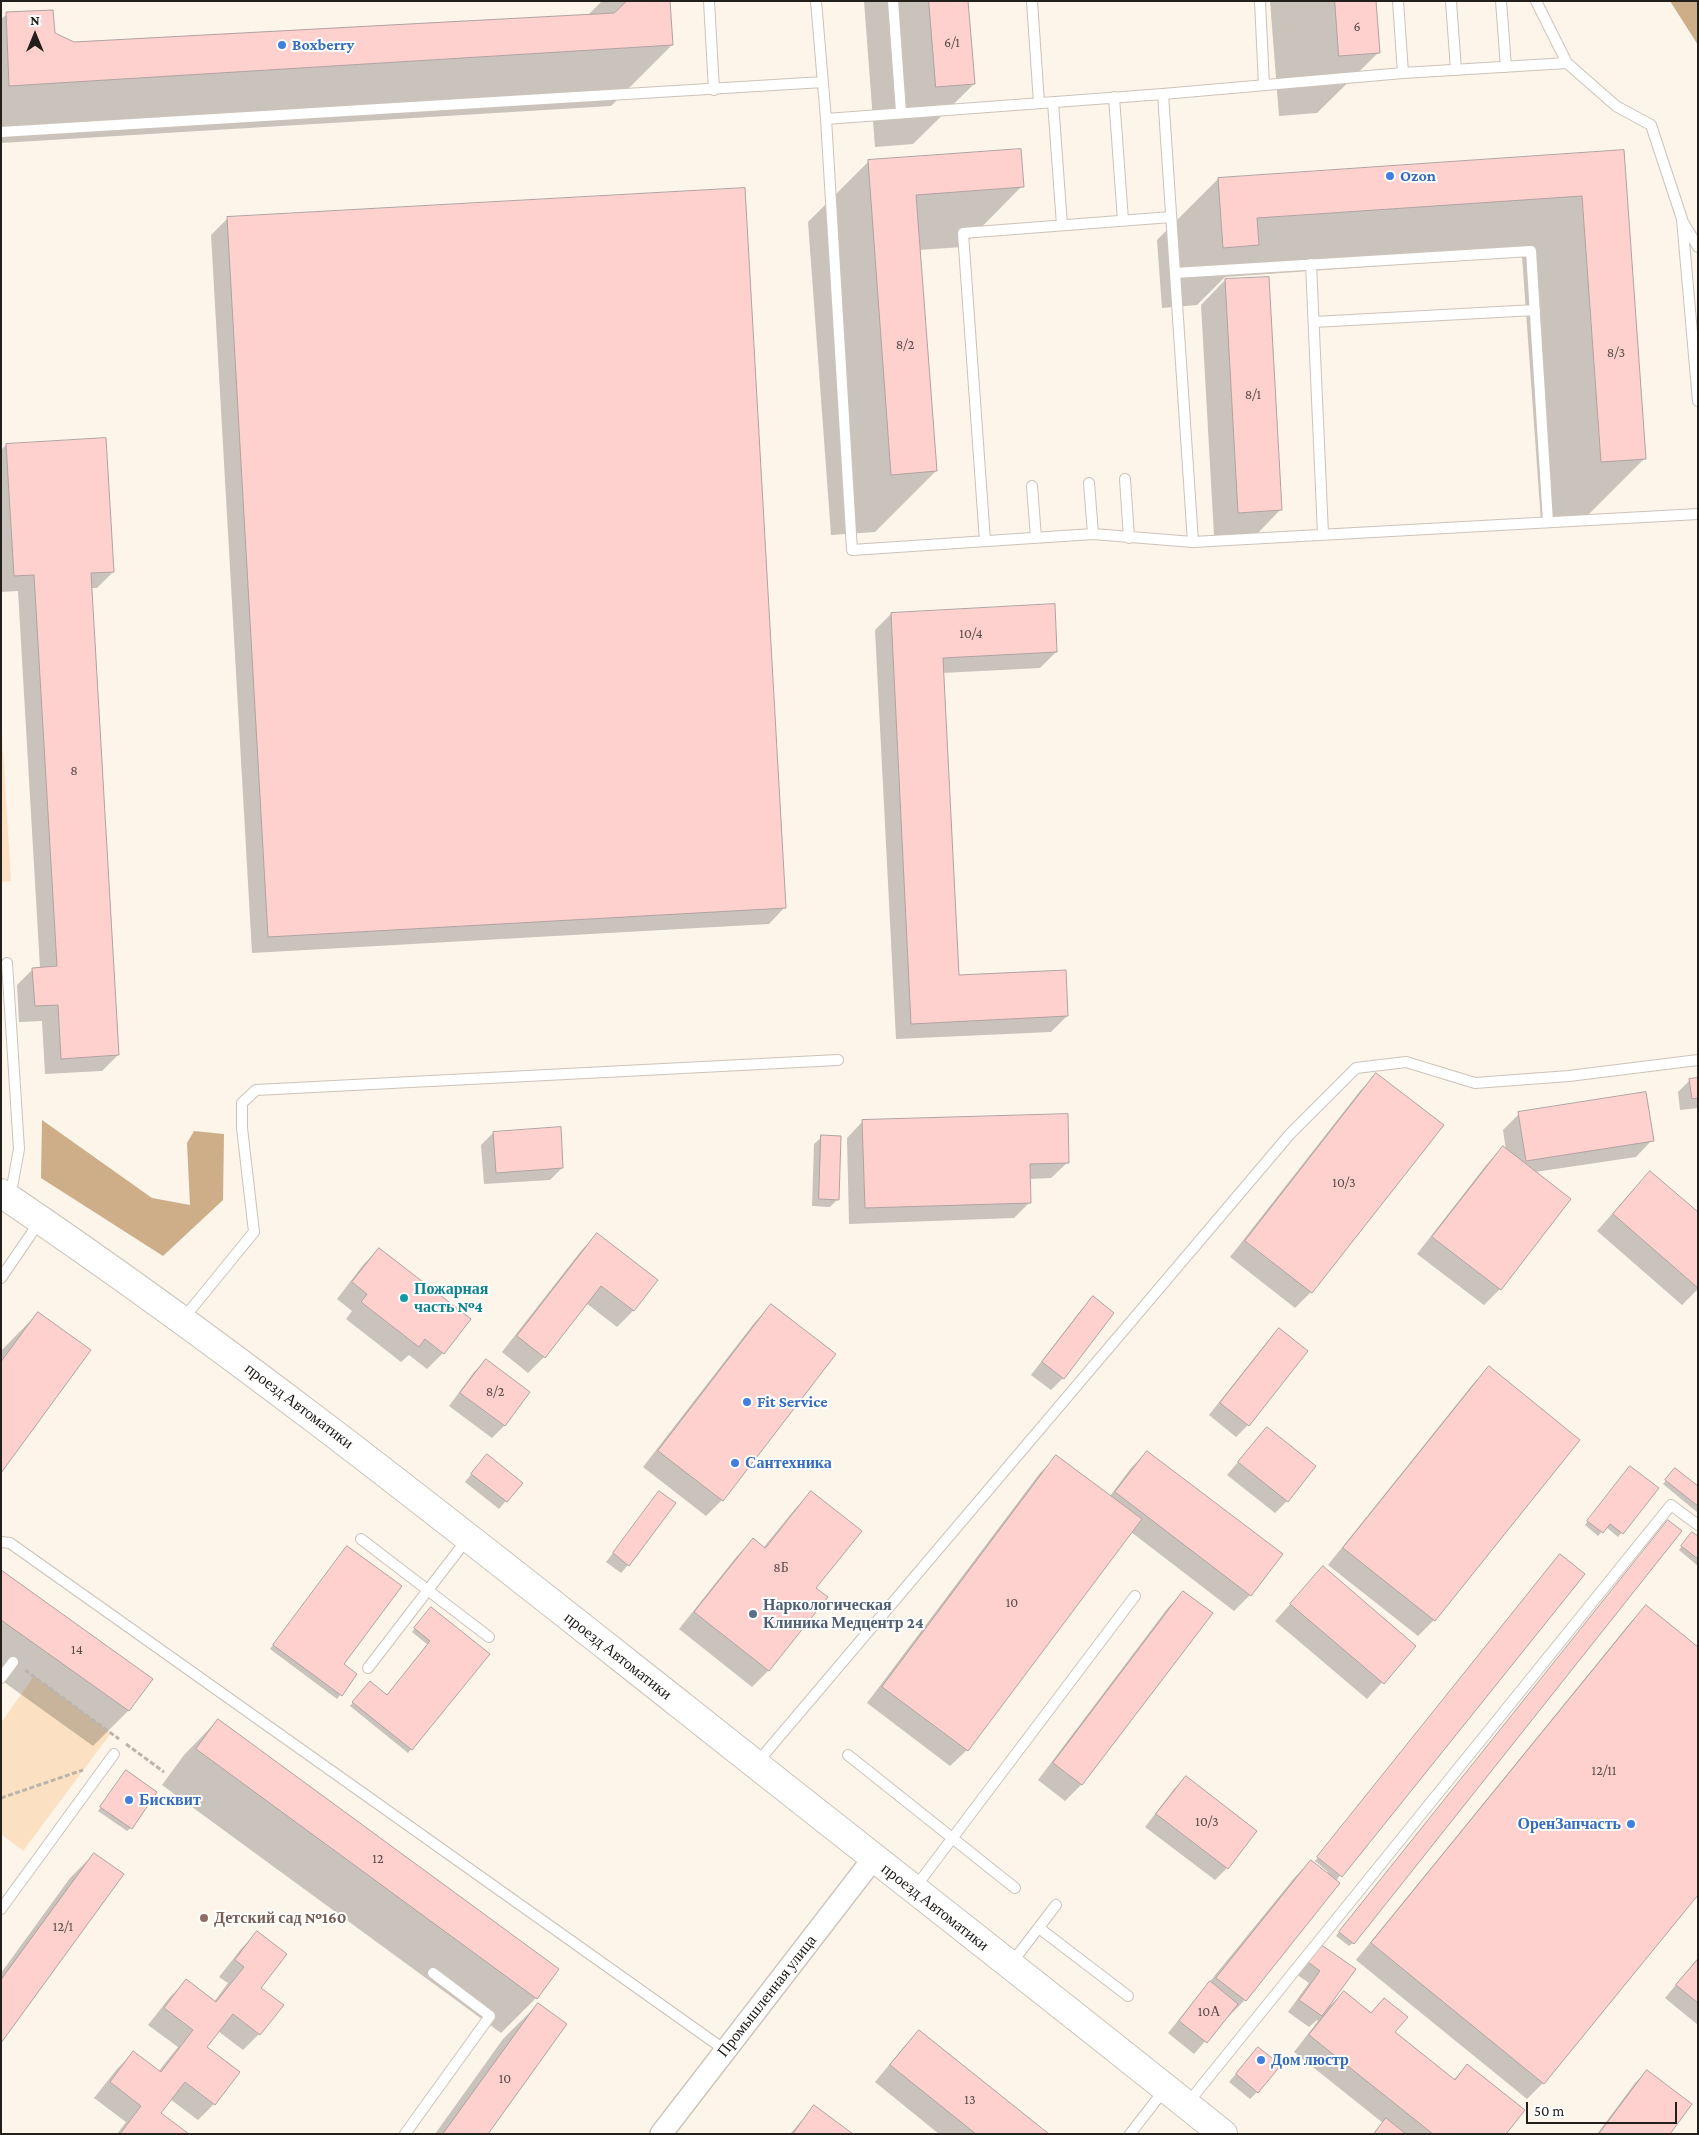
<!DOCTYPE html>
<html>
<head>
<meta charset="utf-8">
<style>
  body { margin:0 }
  #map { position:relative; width:1699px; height:2135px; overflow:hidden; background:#fdf4ea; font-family:"Crimson Pro",serif }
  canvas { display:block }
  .frame { position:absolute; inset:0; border:2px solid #23201c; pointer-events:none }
  .north { position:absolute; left:10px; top:10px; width:50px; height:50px; -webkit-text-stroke:4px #fff; paint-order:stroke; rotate:0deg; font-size:14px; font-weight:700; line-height:20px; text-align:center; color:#23201c }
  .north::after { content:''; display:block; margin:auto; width:18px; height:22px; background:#23201c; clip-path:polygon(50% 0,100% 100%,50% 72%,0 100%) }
  .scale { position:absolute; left:1526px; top:2102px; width:151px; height:22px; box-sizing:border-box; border:2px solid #23201c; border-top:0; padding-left:6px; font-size:15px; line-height:18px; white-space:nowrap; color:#23201c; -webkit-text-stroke:4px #fff; paint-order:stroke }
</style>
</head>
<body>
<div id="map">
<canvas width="1699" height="2135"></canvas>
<div class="frame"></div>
<div class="north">N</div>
<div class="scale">50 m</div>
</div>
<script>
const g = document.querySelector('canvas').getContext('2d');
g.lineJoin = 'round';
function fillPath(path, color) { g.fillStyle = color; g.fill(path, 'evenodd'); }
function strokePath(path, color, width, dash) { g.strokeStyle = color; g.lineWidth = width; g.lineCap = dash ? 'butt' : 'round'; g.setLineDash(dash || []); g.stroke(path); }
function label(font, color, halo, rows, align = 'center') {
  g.font = font + ' "Crimson Pro",serif'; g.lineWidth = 4; g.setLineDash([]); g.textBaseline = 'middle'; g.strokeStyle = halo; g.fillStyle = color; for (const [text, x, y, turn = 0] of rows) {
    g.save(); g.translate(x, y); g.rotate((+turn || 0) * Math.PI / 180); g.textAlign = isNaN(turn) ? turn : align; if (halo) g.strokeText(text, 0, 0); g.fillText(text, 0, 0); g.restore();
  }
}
const green = new Path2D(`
  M1,718L11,881L1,882Z
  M34,1676L111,1733L23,1851L1,1834V1723Z`);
const forest = new Path2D(`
  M1670,1H1698V45Z
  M42,1120L152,1198L190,1205L187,1143L194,1131L224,1134L223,1200L163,1256L41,1178Z`);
const shadow = new Path2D(`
  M602,1H669L672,45L611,106L1,143V19L7,14L74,44L587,16Z
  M864,1H967L974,84L913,144L875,147Z
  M1270,1H1374L1378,53L1317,113L1279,116Z
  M1623,151L1645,458L1584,519L1541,522L1522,256L1225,277L1197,305L1162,308L1157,240L1218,179Z
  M868,162L1022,186L962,247L919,250L936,471L875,532L831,535L808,222Z
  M227,219L785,907L769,924L252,953L211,235Z
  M1225,280L1281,509L1257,534L1214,536L1201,305Z
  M6,445L113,572L97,588H91L118,1055L102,1071L45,1074L42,1021L19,1022L17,985L33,969L40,968L18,591L1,592V450Z
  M891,614L1056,652L1040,668L942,673L958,976L1067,1016L1051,1032L896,1039L875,630Z
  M1377,1074L1311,1292L1295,1308L1230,1257L1360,1091Z
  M1698,1079V1108L1680,1110L1678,1092L1690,1080Z
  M1519,1114L1652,1140L1636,1157L1535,1172L1500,1289L1484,1305L1417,1254L1487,1164L1503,1148L1506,1150L1503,1130Z
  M863,1121L1068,1162L1051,1178L1029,1179L1030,1202L1014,1218L849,1224L847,1138Z
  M493,1133L562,1168L550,1180L484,1184L481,1145Z
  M822,1137L838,1199L830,1207L812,1206L814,1144Z
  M1634,1189L1698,1214V1289L1682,1305L1597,1231Z
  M597,1234L656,1280L633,1311L617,1327L586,1303L544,1357L528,1373L502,1352L581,1251Z
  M379,1249L443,1353L427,1369L409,1355L401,1362L346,1319L352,1311L337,1299L363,1265Z
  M1093,1298L1113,1313L1063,1378L1051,1390L1031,1375L1081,1310Z
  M771,1306L835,1354L722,1500L706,1516L643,1467L755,1322Z
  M38,1313L1,1471V1351Z
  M1279,1330L1248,1425L1236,1437L1209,1415L1267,1342Z
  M486,1360L529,1392L504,1426L492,1438L449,1406L474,1372Z
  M1489,1368L1579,1440L1434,1620L1418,1636L1328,1565L1473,1384Z
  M1267,1428L1287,1501L1275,1513L1227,1475Z
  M1147,1452L1250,1595L1234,1611L1131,1532L967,1750L950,1766L867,1703L1040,1473L1057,1457L1110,1496L1131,1468Z
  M479,1464L521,1483L499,1509L465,1482Z
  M1627,1471L1657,1488L1618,1537L1606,1527L1598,1536L1585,1525Z
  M1672,1473L1698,1488V1513L1663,1484Z
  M660,1493L628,1565L621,1573L606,1562Z
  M811,1493L815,1588L826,1597L768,1671L752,1687L679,1629L737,1556L753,1540L763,1548L795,1509Z
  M1668,1521L1353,1943L1349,1946L1336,1936Z
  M1689,1537L1698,1538V1566L1679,1550Z
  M347,1547L342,1665L356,1675L337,1699L270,1649Z
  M1556,1559L1336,1881L1339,1883L1245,2000L1229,2016H1227L1194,2054L1168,2033L1295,1877L1311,1861L1327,1873L1328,1872L1315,1861Z
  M1323,1568L1415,1646L1367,1699L1275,1621Z
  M1,1572L151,1679L128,1711L93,1746L1,1680Z
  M1183,1592L1211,1613L1081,1785L1065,1801L1038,1780L1167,1609Z
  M1646,1607L1543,2083L1527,2099L1356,1960L1630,1623Z
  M428,1612L488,1654L408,1753L350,1706L367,1686L387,1696L428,1645L412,1632Z
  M218,1720L557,1969L536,1998L501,2033L162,1785L184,1755Z
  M123,1775L131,1828L127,1831L98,1811Z
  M1186,1777L1256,1831L1227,1868L1215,1880L1145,1827L1174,1789Z
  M94,1854L1,2041V1973L70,1878Z
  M257,1933L259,2034L243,2050L218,2031L206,2047L238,2072L214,2104L198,2120L170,2099L160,2113L187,2134H117L126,2122L94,2098L117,2069L133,2053L158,2072L178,2047L148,2025L170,1997L186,1981L214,2002L228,1983L219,1977L241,1949Z
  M1321,1945L1326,2009L1344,1993L1370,2014L1384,2000L1394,2033L1453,2080L1467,2066L1504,2134H1373L1383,2123L1294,2052L1318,2021L1317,2020L1309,2027L1288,2012L1309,1983L1296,1974Z
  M1698,1958V2025L1665,1998Z
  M538,2004L487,2134H435L503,2039Z
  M919,2031L1047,2134H939L875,2082L903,2048Z
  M1258,2048L1257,2092L1250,2099L1229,2082Z
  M1647,2071L1668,2134H1597L1635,2083Z
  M814,2107L851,2134H790Z`);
const building = new Path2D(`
  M627,1H670L673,45L9,86L6,12L53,10L55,33L74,42L614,13Z
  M929,1H968L975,84L936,87Z
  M1335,1H1376L1380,53L1339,56Z
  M1021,149L1024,187L916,195L937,471L891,475L868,160Z
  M1624,150L1646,459L1601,462L1582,196L1257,218L1259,245L1223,248L1218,178Z
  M745,188L786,908L268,937L227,217Z
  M1269,277L1282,510L1238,513L1225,279Z
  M106,438L114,572L91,573L119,1055L61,1059L58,1005L35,1006L32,968L57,966L34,575L14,576L6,444Z
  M1055,604L1057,652L943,658L959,975L1066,970L1068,1016L911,1024L891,613Z
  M1376,1073L1444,1125L1312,1293L1245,1241Z
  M1698,1078V1098L1692,1099L1689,1079Z
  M1646,1092L1654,1141L1526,1161L1518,1112Z
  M1068,1114L1069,1163L1030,1164L1031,1203L865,1208L862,1120Z
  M561,1127L563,1168L496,1173L493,1132Z
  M821,1135L841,1136L839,1200L819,1199Z
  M1503,1146L1571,1199L1501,1290L1432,1237Z
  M1650,1171L1698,1212V1288L1613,1214Z
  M597,1233L658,1280L634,1311L601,1286L545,1358L517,1336Z
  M379,1248L471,1319L444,1354L425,1339L419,1347L361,1302L367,1294L352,1282Z
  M1093,1296L1114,1313L1064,1379L1042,1362Z
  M771,1304L836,1354L723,1501L658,1451Z
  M38,1312L91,1350L1,1473V1362Z
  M1279,1328L1308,1351L1249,1426L1220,1403Z
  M486,1359L530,1392L505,1426L460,1393Z
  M1489,1366L1580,1440L1435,1621L1343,1548Z
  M1267,1427L1316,1466L1288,1502L1238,1462Z
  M1147,1451L1283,1554L1251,1596L1115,1492Z
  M487,1454L523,1483L507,1502L471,1474Z
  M1056,1455L1142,1519L968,1751L882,1687Z
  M1630,1466L1659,1488L1623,1534L1610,1524L1603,1533L1587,1521Z
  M1675,1468L1698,1486V1506L1665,1480Z
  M659,1491L676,1503L629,1566L613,1553Z
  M811,1491L862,1531L816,1588L828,1597L769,1671L694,1612L753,1538L765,1548Z
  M1668,1520L1682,1531L1354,1944L1339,1932Z
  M1692,1532L1698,1536V1559L1681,1546Z
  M347,1546L402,1586L344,1664L357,1674L342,1696L273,1645Z
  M1560,1554L1585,1574L1342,1877L1317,1857Z
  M1323,1566L1416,1646L1384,1684L1290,1604Z
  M1,1570L153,1679L129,1711L1,1620Z
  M1183,1591L1213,1613L1082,1785L1053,1763Z
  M1646,1605L1698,1647V1895L1544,2084L1371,1943Z
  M431,1607L490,1654L412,1750L352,1702L370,1681L387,1695L430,1641L414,1628Z
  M218,1719L559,1969L537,1999L196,1749Z
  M126,1770L157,1792L132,1829L100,1807Z
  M1186,1776L1257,1831L1228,1869L1156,1814Z
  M94,1853L124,1874L1,2043V1980Z
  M1311,1860L1340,1883L1246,2001L1216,1978Z
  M257,1931L287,1954L261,1988L284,2005L260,2035L233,2014L207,2047L240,2072L215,2105L185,2082L161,2113L189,2134H120L141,2106L110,2082L133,2051L161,2072L193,2030L164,2008L186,1979L216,2002L244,1967L235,1960Z
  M1320,1944L1356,1969L1322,2016L1299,2000L1320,1971L1308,1962Z
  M1698,1959V2003L1676,1985Z
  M1210,1981L1238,2004L1207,2043L1179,2021Z
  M1344,1991L1371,2013L1384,1998L1408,2017L1395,2032L1455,2080L1467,2064L1525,2110L1506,2134H1433L1309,2035Z
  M538,2003L567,2024L488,2134H443Z
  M919,2030L1049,2134H976L890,2065Z
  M1258,2047L1281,2065L1258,2093L1236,2074Z
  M1647,2070L1692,2104L1670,2134H1599Z
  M814,2105L853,2134H793Z
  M1386,2118L1406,2134H1374Z`);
const path = new Path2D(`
  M25,1670L119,1739
  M126,1744L164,1772
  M1,1798L83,1770`);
const lane = new Path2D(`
  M709,1L714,90
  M816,1L826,119L852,550L1093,534L1193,542L1698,514
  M893,1L901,112
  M1032,1L1039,103
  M1260,1L1264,85
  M1451,1L1456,70
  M1501,1L1506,67
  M1567,63L1616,106L1651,125L1682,219L1698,401
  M1403,73L1567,63L1536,1
  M1163,94L1193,542
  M1114,97L1123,220
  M1053,102L1062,225
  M826,119L1163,94L1403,73L1398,1
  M1,132L823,82
  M1683,222L1698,247
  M1311,264L1323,534
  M1175,273L1531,251L1548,522
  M1314,322L1535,310
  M1125,479L1129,538
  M1089,483L1093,534
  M1032,486L1036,538
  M985,541L963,233L1171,217
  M7,963L19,1149L10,1198
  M1,1278L40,1221
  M183,1319L254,1232L242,1128V1103L256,1090L838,1060
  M361,1539L489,1637
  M1,1542L10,1543L725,2050
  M368,1668L468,1538
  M1,1678L13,1662
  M848,1755L1015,1888
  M756,1764L1290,1134L1356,1068L1406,1062L1475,1083L1569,1076L1698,1060
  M914,1889L1135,1596
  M1,1909L114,1754
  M1039,1928L1128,1996
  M1010,1965L1056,1905
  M1187,2104L1671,1505L1698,1525
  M405,2134L490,2016L433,1973
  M1130,2134L1165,2089`);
const street = new Path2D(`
  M661,2134L873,1859`);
const secondary = new Path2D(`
  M1,1193C237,1352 459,1530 682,1706C862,1849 1044,1990 1223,2134`);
const markers = [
  [282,45,5,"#3f7fe0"],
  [1390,176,5,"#3f7fe0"],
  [404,1298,5,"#0f9aa8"],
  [747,1402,5,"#3f7fe0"],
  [735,1463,5,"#3f7fe0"],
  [753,1614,5,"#5c6f8a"],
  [129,1800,5,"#3f7fe0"],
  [1631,1824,5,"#3f7fe0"],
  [204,1918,5,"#8d6e63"],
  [1261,2060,5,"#3f7fe0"]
];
const numberNames = [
  ["6",1357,27],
  ["6/1",952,43],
  ["8/2",905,345],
  ["8/3",1616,353],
  ["8/1",1253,395],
  ["10/4",971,634],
  ["8",74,771],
  ["10/3",1344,1183],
  ["8/2",495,1392],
  ["8Б",781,1568],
  ["10",1012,1603],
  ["14",77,1650],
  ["12/11",1604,1771],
  ["10/3",1207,1822],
  ["12",378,1859],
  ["12/1",63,1927],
  ["10А",1209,2012],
  ["10",505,2079],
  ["13",970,2100]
];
const shopNames = [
  ["Boxberry",292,45],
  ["Ozon",1400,176],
  ["Fit Service",757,1402],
  ["Сантехника",745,1463],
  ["Бисквит",139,1800],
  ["ОренЗапчасть",1621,1824,"right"],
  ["Дом люстр",1271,2060]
];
const cultureNames = [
  ["Пожарная",414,1289],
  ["часть №4",414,1307]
];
const streetNames = [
  ["проезд Автоматики",299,1406,37],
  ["проезд Автоматики",618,1656,38],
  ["проезд Автоматики",935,1907,38],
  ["Промышленная улица",767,1996,-52]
];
const serviceNames = [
  ["Наркологическая",763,1605],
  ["Клиника Медцентр 24",763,1623]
];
const educationNames = [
  ["Детский сад №160",214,1918]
];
fillPath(green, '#fbe1c1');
fillPath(forest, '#cdae88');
fillPath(shadow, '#0003');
fillPath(building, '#fed1cf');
strokePath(building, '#b0a2a1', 1);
strokePath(lane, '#ccc3b9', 12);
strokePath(street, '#ccc3b9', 24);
strokePath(secondary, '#ccc3b9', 30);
strokePath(path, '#bbb4ac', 3, [5, 2.5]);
strokePath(lane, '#fff', 10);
strokePath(street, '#fff', 21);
strokePath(secondary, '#fff', 28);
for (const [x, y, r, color] of markers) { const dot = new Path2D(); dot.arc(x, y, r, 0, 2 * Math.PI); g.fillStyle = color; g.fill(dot); strokePath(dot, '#fff', 2); }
label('14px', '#5a4c49', null, numberNames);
label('bold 16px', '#366cbe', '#fff', shopNames, 'left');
label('bold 16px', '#0d838f', '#fff', cultureNames, 'left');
label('16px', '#23201c', '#fff', streetNames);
label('bold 16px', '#4e5e75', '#fff', serviceNames, 'left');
label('bold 16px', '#785e54', '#fff', educationNames, 'left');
</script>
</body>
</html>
